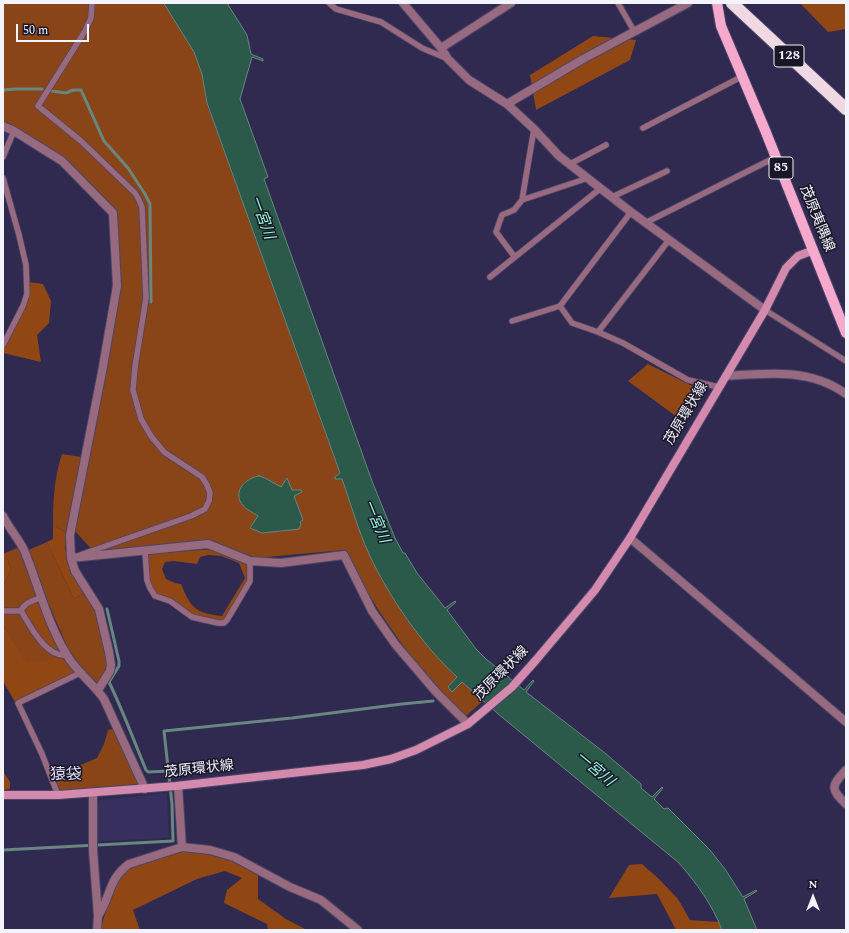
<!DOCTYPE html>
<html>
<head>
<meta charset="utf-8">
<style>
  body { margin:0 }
  #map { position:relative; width:849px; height:933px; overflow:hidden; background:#302950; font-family:Spectral,serif }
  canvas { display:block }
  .frame { position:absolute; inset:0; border:4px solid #f3f3fd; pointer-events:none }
  .north { position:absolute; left:793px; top:877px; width:40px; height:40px; -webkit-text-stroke:3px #181627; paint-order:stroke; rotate:0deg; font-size:11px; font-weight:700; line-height:16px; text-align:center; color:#f3f3fd }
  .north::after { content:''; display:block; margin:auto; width:14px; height:18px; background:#f3f3fd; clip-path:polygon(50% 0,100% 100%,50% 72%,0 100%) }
  .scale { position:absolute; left:16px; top:24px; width:73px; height:18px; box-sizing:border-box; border:2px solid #f3f3fd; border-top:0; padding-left:5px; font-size:12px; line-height:14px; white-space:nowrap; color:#f3f3fd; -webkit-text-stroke:3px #181627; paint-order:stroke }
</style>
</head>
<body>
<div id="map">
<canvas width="849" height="933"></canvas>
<div class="frame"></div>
<div class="north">N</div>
<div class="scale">50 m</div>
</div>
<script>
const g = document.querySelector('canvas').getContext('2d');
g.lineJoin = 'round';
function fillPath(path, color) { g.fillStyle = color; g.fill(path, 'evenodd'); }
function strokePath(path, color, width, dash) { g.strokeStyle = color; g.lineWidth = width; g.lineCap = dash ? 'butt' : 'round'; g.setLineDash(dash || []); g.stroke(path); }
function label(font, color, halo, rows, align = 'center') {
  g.font = font + ' Spectral,"Noto Sans JP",serif'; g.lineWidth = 3; g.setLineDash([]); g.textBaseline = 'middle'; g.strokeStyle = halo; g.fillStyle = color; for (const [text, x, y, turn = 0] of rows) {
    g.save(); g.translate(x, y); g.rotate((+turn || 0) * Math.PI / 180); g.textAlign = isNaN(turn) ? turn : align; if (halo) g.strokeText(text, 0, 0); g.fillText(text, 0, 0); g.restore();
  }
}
const built = new Path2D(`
  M3,130L11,133L3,150Z
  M167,793L169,838L97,841L95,805L100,800Z`);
const green = new Path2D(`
  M3,3H164L194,52L202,74L207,104L340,474L335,477L342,479C351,504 358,530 369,554C389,597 422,645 457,677L448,688L462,682L483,701L465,717L410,656L379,611L357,575L345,550L255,558L209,540L95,553L74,530L120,288L117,213L63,158L7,122H3Z
  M62,454L81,457L68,533L53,526C53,501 54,478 62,454Z
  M47,542L74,599L85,592L97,612L107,659V670L98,684L72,658L26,551Z
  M17,548L21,554L38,596L19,610L3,609V586L11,569L5,553Z
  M3,613L19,614L46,651L61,658L27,664L3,625Z
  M113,729L139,784L59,791L53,777L97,758L104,744L108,730Z`);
const forest = new Path2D(`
  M800,3H846V29L828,32Z
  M593,36L636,40L630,60L536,110L530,75Z
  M28,282L43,284L51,301L49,323L37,335L41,362L3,353V350L27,301Z
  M648,364L702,391L681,420L628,381Z
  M53,526L68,533L65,548L72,572L85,592L74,599L47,542L53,539Z
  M214,549L247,564L248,572V581L224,620L221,621L194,615L174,600L157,594L150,585L148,554ZM208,555L221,556L239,563L245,578L222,616C195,613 191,608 181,584L175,583L166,579L162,569L165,562L174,561L197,564L200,557Z
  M5,553L11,569L3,586V554Z
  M38,601L61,651L64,654L48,648L24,614L26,607Z
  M3,625L27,663L66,657L78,672L15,702L3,681Z
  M3,771L10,782V789L3,790Z
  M181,850L211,854L231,859L258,873V899L286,919L307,930H268L267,924L224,903L227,890L242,878L225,871L197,879L133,910L140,930H100L114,886L125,869Z
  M642,864L659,879L678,899L690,920L719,922L722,930H676L657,894L609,898L629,865Z`);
const water = new Path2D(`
  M164,3H227L247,35L251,54L263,59V61L252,57L240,99L268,177L264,179L372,481L395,538L403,553H405L417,573L445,608L455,601L456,602L447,610L476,649L486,659L524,690L533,680L534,681L526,692L605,753L641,784V788L652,797L662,787L663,788L654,799L664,809L668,808L710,850L725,869L743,897L756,890L757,891L744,899L757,930H722C712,904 697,884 679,863L497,713L462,682L452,692L448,687L457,677C422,645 389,597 369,554C358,530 351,504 342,479H335V477L340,473L207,103L202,74L194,52Z
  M259,476L265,478L281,487L287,478L292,490H301L302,492L294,496L303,520L300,522L301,524L299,529L262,533L250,528L258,516C252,512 243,508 240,501C235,488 247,478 259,476Z`);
const stream = new Path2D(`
  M3,90L15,89H42
  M52,91L66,93L73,90H81L104,141L128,168L145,194L150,204L151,302
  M107,609L119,661V666L109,682C123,711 134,741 146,770L148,772L169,771
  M3,850L173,841L172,804L164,731L292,718L402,704L433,701`);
const lane = new Path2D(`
  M329,3L336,9L381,22L422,48L448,59
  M618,3L634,31
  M643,128L741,77
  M3,157L14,131
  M570,164L606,145
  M3,178L19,235L26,265L27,294L23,306L3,345
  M612,197L667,171
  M522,200L588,178
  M645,223L776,157
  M514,256L496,232L502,215L514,210L522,200L534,129
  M490,277L601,188
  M560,306L572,323L598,332L623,343L688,380L719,387
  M765,310L846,361
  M512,321L560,306L631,212
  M598,332L669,240
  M145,550L147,580L150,588L155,596L170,601L192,617L218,623H224L227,620L250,581V561
  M80,555L191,516L205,509L209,501L210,493L207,485L202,477L164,452L151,436L141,419L133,390L135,367L146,298L142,207L139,200L135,193L81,141L38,106L85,31L91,18L92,3
  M3,611H21C24,603 34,600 42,597
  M21,611C31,627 46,658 67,655
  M58,795L42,754L18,703L82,672`);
const street = new Path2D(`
  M403,3L441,48L448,59L469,80L507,104L534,129L559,156L631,212L765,310
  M441,48L511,3
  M507,104L583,59L688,3
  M3,126L14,131L62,161L113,213L117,286L102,372L70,535L71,558L75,571L99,609L109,652L111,665L110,671L98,690
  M726,376C767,373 811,368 846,394
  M3,516C9,528 18,538 24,550C39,586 48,627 70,660C80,674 94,685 104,699L145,789
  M630,538L846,722
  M71,558L208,544L250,561L281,563L344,555L372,611L395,644L436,692L468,724
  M846,770C831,786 830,789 846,804
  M178,786L182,847
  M93,793V850L98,916L97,930
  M98,916C111,897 108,879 129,864L182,847L210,850L234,857L290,887L321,900L358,930`);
const secondary = new Path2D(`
  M3,795H58L176,786L363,765L391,759L416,750L468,724L512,687L536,660L595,590L630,538L765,310L786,268L798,256L814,250`);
const primary = new Path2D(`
  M717,3L721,26L765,130L846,333`);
const highway = new Path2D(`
  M732,3L846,109`);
const shields = [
  [789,56,30],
  [781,168,24]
];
const shieldNames = [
  ["128",789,56],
  ["85",781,168]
];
const streetNames = [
  ["茂原夷隅線",816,219,68],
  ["茂原環状線",687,414,-59],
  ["茂原環状線",502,674,-45],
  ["茂原環状線",199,770,-6]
];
const waterNames = [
  ["一宮川",261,218,70],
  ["一宮川",375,522,67],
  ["一宮川",594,770,40]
];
const quarterNames = [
  ["猿袋",66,776]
];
fillPath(built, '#372f5d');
fillPath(green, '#894517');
fillPath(forest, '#904714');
fillPath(water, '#2b594a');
strokePath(water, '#678780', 1);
strokePath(stream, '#678780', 3);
strokePath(lane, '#4b4568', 7);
strokePath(street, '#4b4568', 10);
strokePath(secondary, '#4b4568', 10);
strokePath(primary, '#4b4568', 12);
strokePath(highway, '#4b4568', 14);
strokePath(lane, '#986a7f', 5.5);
strokePath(street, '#986a7f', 8);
strokePath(secondary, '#d38aac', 8);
strokePath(primary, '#f5a9cc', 10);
strokePath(highway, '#f1d9e3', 12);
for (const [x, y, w] of shields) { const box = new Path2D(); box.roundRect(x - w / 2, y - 11, w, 22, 3); g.fillStyle = '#181627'; g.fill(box); strokePath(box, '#f3f3fd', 1); }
label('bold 13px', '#f3f3fd', null, shieldNames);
label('14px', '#f3f3fd', '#181627', streetNames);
label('italic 15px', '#96f8d7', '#181627', waterNames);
label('16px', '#dedbf9', '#181627', quarterNames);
</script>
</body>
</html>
